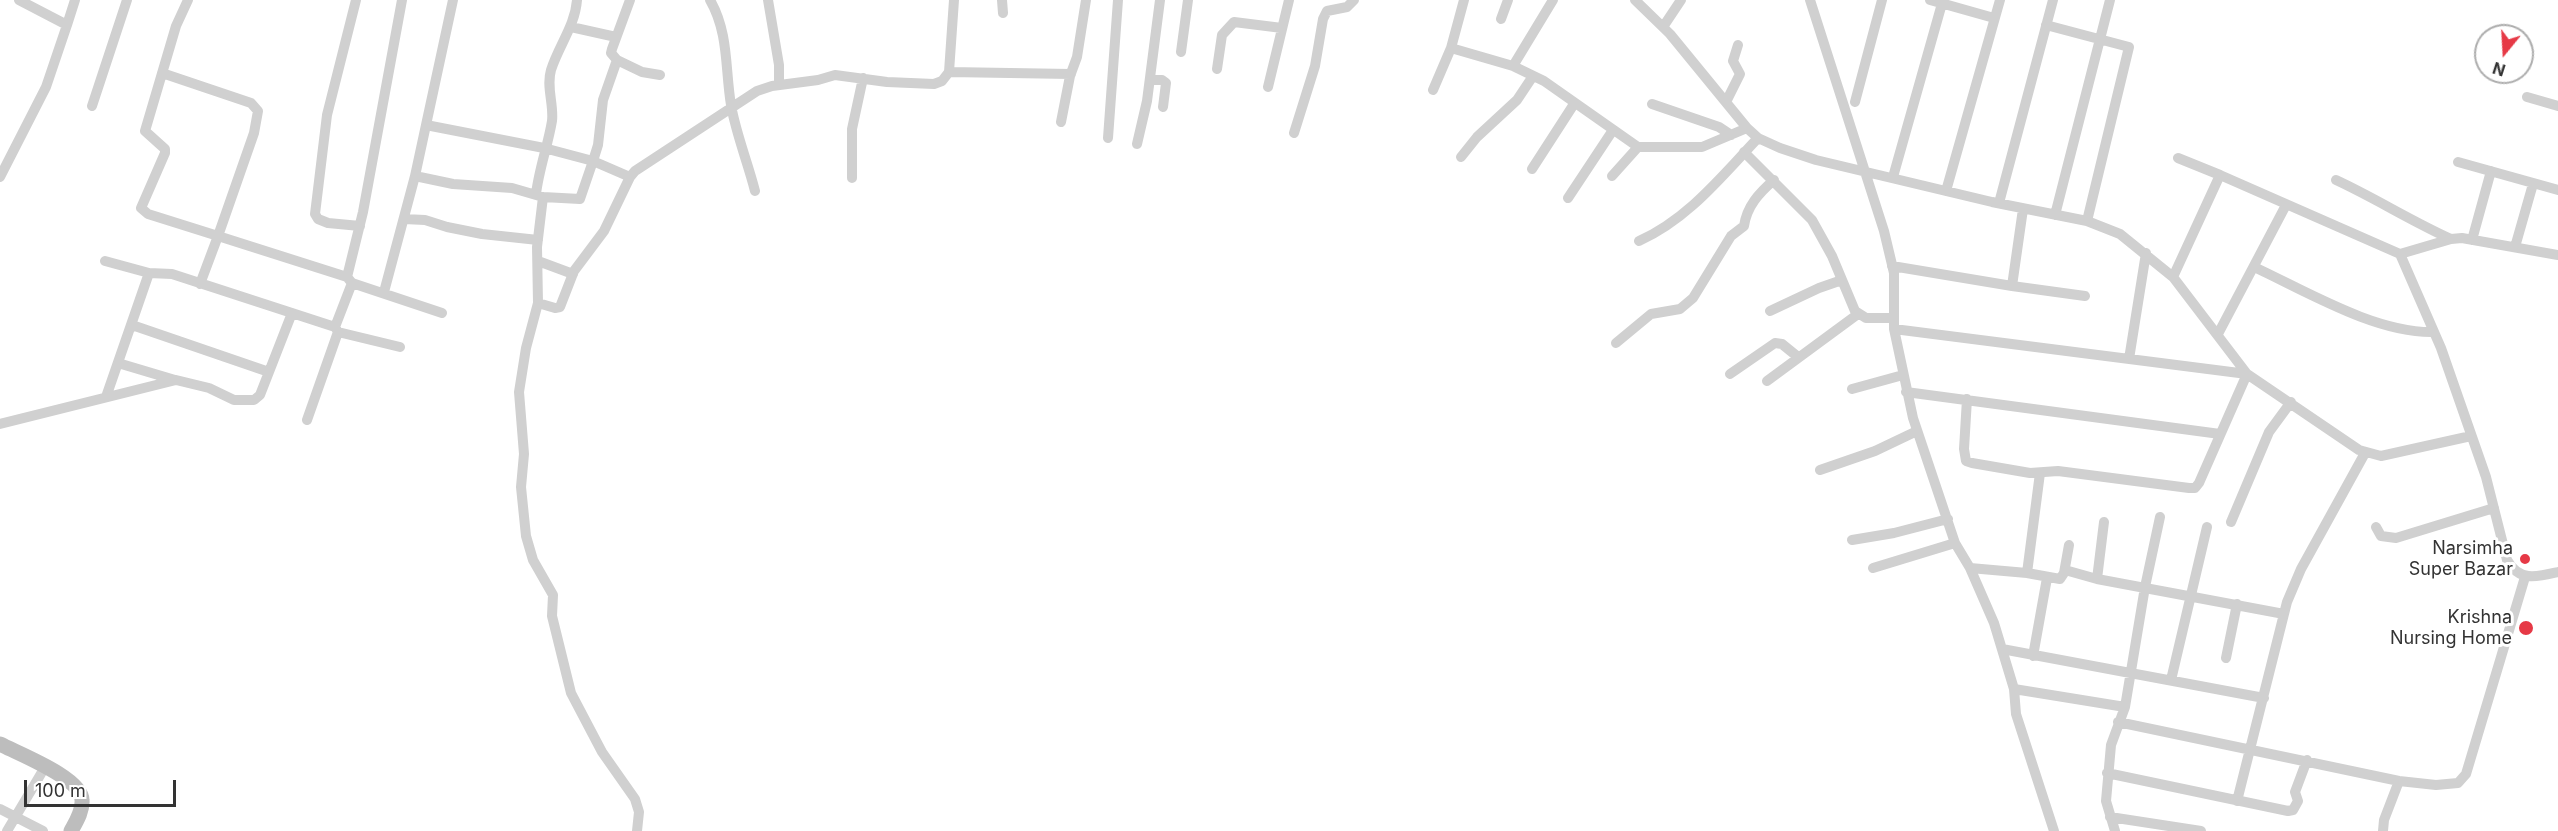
<!DOCTYPE html>
<html>
<head>
<meta charset="utf-8">
<style>
  body { margin:0 }
  #map { position:relative; width:2558px; height:831px; overflow:hidden; background:#fff; font-family:Inter,sans-serif }
  canvas { display:block }
  .north { position:absolute; left:2474px; top:24px; width:60px; height:60px; box-sizing:border-box; background:#fff; border:2px solid #adadad; border-radius:50%; rotate:198deg; font-size:16px; font-weight:700; line-height:24px; text-align:center; color:#333 }
  .north::after { content:''; display:block; margin:auto; width:21px; height:27px; background:#e63946; clip-path:polygon(50% 0,100% 100%,50% 72%,0 100%) }
  .scale { position:absolute; left:24px; top:780px; width:152px; height:27px; box-sizing:border-box; border:3px solid #333; border-top:0; padding-left:8px; font-size:18px; line-height:21px; white-space:nowrap; color:#333; -webkit-text-stroke:4px #fff; paint-order:stroke }
</style>
</head>
<body>
<div id="map">
<canvas width="2558" height="831"></canvas>
<div class="north">N</div>
<div class="scale">100 m</div>
</div>
<script>
const g = document.querySelector('canvas').getContext('2d');
g.lineJoin = 'round';
function strokePath(path, color, width, dash) { g.strokeStyle = color; g.lineWidth = width; g.lineCap = dash ? 'butt' : 'round'; g.setLineDash(dash || []); g.stroke(path); }
function label(font, color, halo, rows, align = 'center') {
  g.font = font + ' Inter,sans-serif'; g.lineWidth = 6; g.setLineDash([]); g.textBaseline = 'middle'; g.strokeStyle = halo; g.fillStyle = color; for (const [text, x, y, turn = 0] of rows) {
    g.save(); g.translate(x, y); g.rotate((+turn || 0) * Math.PI / 180); g.textAlign = isNaN(turn) ? turn : align; if (halo) g.strokeText(text, 0, 0); g.fillText(text, 0, 0); g.restore();
  }
}
const street = new Path2D(`
  M19,0L67,25L75,0
  M188,0L176,26L145,131L165,149V153L141,208L148,214L218,236L200,284
  M356,0L327,115L315,214L318,219L328,223L360,226
  M453,0L426,125L544,148L593,161L580,199L543,197
  M710,0C729,33 725,69 731,105C736,134 748,163 755,191
  M768,0L779,65V85
  M954,0L949,72L1071,74
  M1002,0L1003,13
  M1635,0L1670,34L1747,128L1758,138L1780,148L1816,160L1992,202L2087,221L2120,234L2173,277L2247,374L2359,450L2381,456L2471,436
  M1810,0L1884,231L1894,273V329L1913,418L1955,543L1970,568L1994,623L2014,689L2016,714L2054,831
  M1930,0L1994,18
  M1501,19L1508,0
  M2046,25L2129,47L2087,221
  M571,27L616,37
  M1663,27L1681,0
  M1451,48L1513,66L1553,0
  M1181,52L1188,0
  M617,60L642,72L660,75
  M1513,66L1544,81L1638,147H1702L1747,128
  M1217,69L1222,35L1234,22L1282,28
  M162,73L251,103L258,111L254,133L218,236L347,277L352,283L442,313
  M1150,80H1162L1166,83L1163,107
  M1268,87L1289,0
  M1433,90L1451,48L1464,0
  M2527,97L2558,106
  M1726,102L1740,74L1733,61L1738,45
  M1855,102L1882,0
  M1652,104L1719,127L1731,135
  M92,106L127,0
  M1061,122L1070,76L1077,57L1086,0
  M1294,133L1315,66L1323,19L1327,11L1347,7L1354,0
  M1108,138L1118,0
  M1137,144L1147,101L1160,0
  M1744,152L1812,220L1832,256L1855,311L1866,318H1894
  M1461,157L1477,137L1517,100L1533,76
  M2178,158L2220,175
  M2458,162L2558,190
  M1532,169L1574,104
  M415,176L453,184L512,188L543,197L537,247L538,303L526,348L519,392L524,454L521,487L526,536L533,560L553,595L552,616L571,693L602,752L635,799L639,812L637,831
  M1612,176L1638,147
  M0,177L46,87L67,25
  M630,177L593,161L598,145L603,100L617,60L611,53L612,49L630,0
  M1893,177L1943,0
  M852,178V129L863,78
  M2336,180C2375,198 2411,221 2451,239
  M1946,191L2000,0
  M536,194C539,169 548,145 552,121C554,104 546,87 551,70C559,45 575,26 577,0
  M1568,198L1613,130
  M1999,203L2053,0
  M2055,215L2110,0
  M404,219L425,220L447,227L482,234L538,240
  M2472,240L2491,171
  M1639,241C1688,219 1721,177 1758,138
  M2515,247L2533,184
  M2400,254L2441,348L2486,477L2507,560C2519,582 2537,577 2558,572
  M105,261L149,273L172,274L335,327L338,332L400,347
  M538,261L573,274
  M1892,266L2012,286L2023,209
  M2254,267C2306,291 2375,333 2433,332
  M347,277L363,212L402,0
  M2173,277L2220,175L2400,254L2451,239L2462,238L2558,255
  M2012,286L2085,296
  M384,292L415,176L426,125
  M538,303L555,308L560,307L574,271L604,231L630,177L635,171L757,91L772,86L818,80L835,75L887,82L934,84L942,81L949,72
  M1770,311L1819,288L1842,280
  M132,325L269,372
  M335,327L352,283
  M1894,329L2247,374
  M2218,334L2286,205
  M1616,343L1651,314L1680,309L1693,298L1731,236L1744,226C1747,206 1759,193 1774,180
  M2129,359L2146,253
  M118,363L175,380
  M1730,374L1775,343L1782,344L1798,357
  M1767,381L1858,314
  M1852,389L1903,375
  M1906,392L2220,434
  M106,397L149,273
  M1967,399L1964,449L1966,461L1972,463L2030,473L2058,471L2189,488H2195L2199,483L2247,374
  M307,420L338,332
  M0,424L176,380L209,388L234,400H254L260,395L292,313
  M1820,470L1875,451L1917,431
  M2231,522L2269,432L2291,402
  M2376,527L2381,536L2396,538L2494,508
  M1852,540L1894,533L1948,519
  M1873,568L1955,543
  M1970,568L2027,573L2060,579L2064,573L2069,545
  M2065,570L2097,579L2284,614
  M2027,573L2040,473
  M2097,579L2104,522
  M2002,649L2264,698
  M2033,656L2047,578
  M2226,658L2237,604
  M2171,680L2207,527
  M2014,689L2125,707
  M2118,722L2399,781L2436,785L2458,783L2466,774L2525,577
  M2107,773L2288,811L2293,810L2298,801L2295,792L2307,760
  M2237,801L2287,602L2301,569L2365,453
  M0,809L43,831
  M2110,817L2201,831
  M7,831L45,767
  M2115,831L2106,801L2111,745L2125,707L2145,587L2160,517
  M2383,831L2384,820L2399,781`);
const secondary = new Path2D(`
  M0,744C19,754 82,778 82,800C83,811 76,822 71,831`);
const markers = [
  [2525,559,6,"#e63946"],
  [2526,628,8,"#e63946"]
];
const poiNames = [
  ["Narsimha",2513,549],
  ["Super Bazar",2513,570],
  ["Krishna",2512,618],
  ["Nursing Home",2512,639]
];
strokePath(street, '#d0d0d0', 10);
strokePath(secondary, '#bdbdbd', 15);
for (const [x, y, r, color] of markers) { const dot = new Path2D(); dot.arc(x, y, r, 0, 2 * Math.PI); g.fillStyle = color; g.fill(dot); strokePath(dot, '#fff', 2); }
label('18px', '#333', '#fff', poiNames, 'right');
</script>
</body>
</html>
